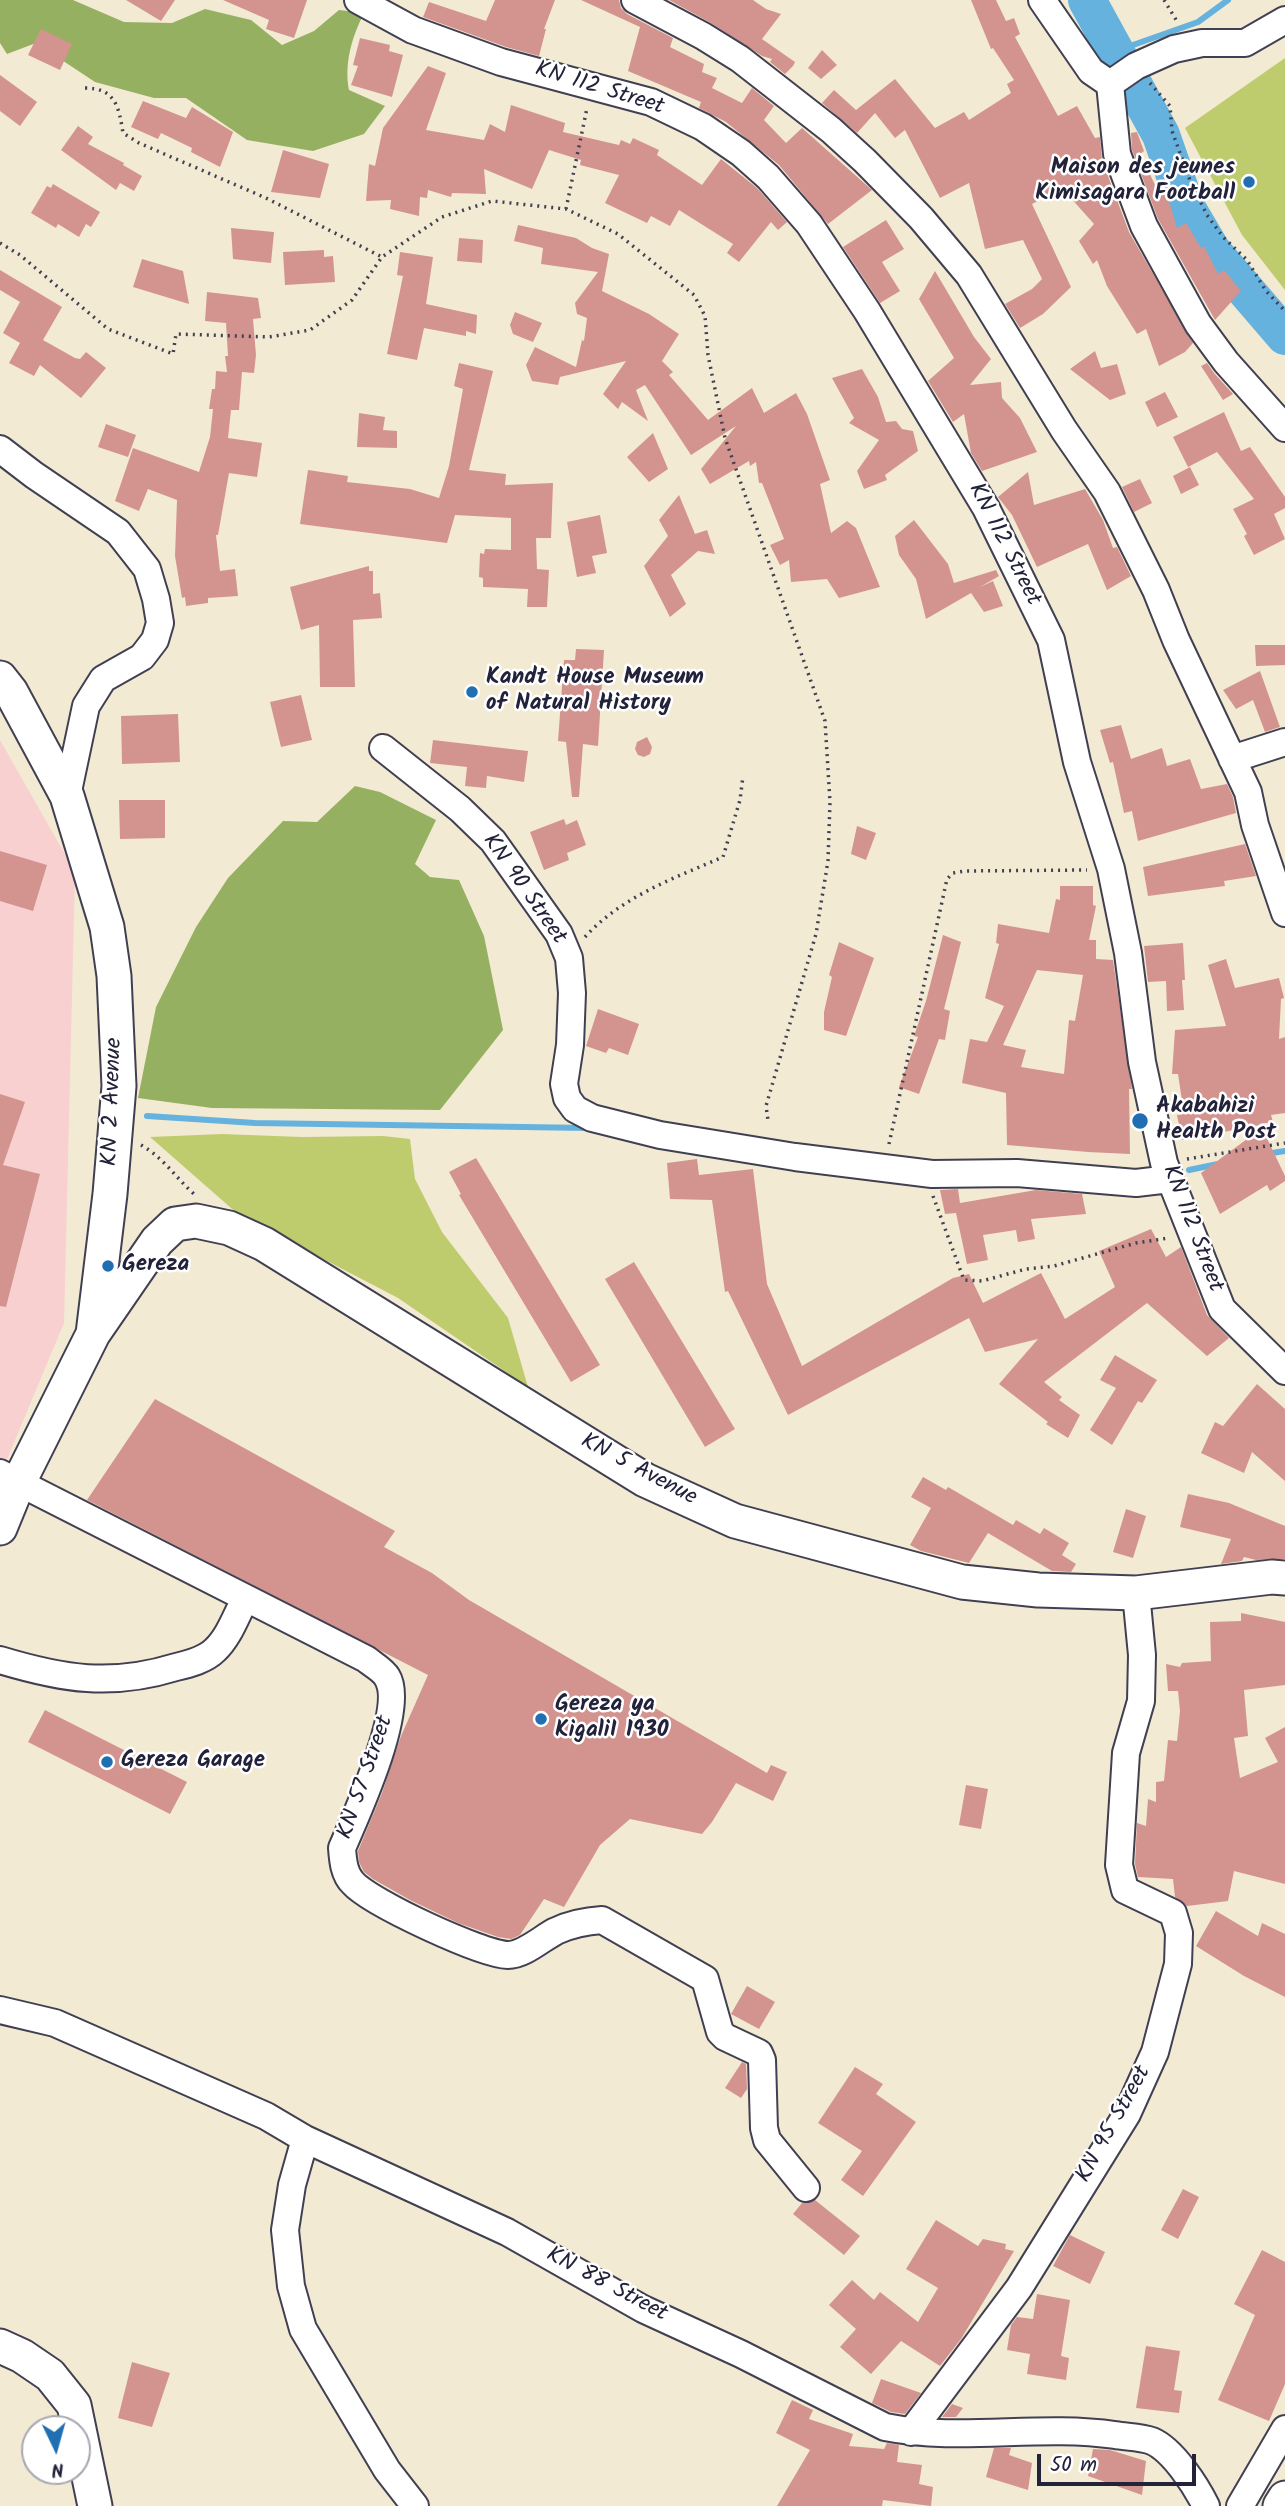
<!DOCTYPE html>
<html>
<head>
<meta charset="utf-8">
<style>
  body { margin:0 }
  #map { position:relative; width:1285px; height:2506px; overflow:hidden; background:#f3ead4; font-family:Kalam,sans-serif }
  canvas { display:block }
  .north { position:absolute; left:21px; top:2415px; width:70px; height:70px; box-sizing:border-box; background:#fff; border:2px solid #a7a7b1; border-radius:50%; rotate:175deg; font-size:19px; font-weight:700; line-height:28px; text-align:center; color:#22223b }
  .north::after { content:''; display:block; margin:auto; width:24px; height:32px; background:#1f6fb2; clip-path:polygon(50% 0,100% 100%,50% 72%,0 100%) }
  .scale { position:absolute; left:1037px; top:2454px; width:159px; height:32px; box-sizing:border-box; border:4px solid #22223b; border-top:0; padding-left:9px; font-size:21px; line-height:24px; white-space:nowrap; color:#22223b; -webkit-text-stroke:5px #fff; paint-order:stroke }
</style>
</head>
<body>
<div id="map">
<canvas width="1285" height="2506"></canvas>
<div class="north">N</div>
<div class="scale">50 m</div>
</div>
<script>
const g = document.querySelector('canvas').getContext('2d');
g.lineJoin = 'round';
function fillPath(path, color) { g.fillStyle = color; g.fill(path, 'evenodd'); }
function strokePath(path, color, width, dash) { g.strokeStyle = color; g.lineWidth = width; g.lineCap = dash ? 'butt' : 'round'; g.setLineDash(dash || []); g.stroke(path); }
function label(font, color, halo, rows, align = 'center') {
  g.font = font + ' Kalam,sans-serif'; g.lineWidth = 5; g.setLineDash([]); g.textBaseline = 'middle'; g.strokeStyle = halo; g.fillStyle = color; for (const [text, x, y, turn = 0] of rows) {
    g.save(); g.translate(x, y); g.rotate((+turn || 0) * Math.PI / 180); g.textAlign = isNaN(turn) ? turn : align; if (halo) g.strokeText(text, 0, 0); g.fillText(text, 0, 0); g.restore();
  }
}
const built = new Path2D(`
  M0,740L75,872L64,1323L0,1476Z`);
const green = new Path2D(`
  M1285,58V290L1242,235L1185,128Z
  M222,1134L302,1137L383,1136L410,1139L415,1179L442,1232L508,1318L528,1387L398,1298L239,1215L150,1137Z`);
const forest = new Path2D(`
  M0,0H73L124,22L172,23L205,9L251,20L282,45L314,31L339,10L364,13C352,37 344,63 349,90L385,106L364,134L313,151L247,140L186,98H154L95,82L36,43L7,54L0,43Z
  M355,786L380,792L436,820L415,864L430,877L459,880L484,936L503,1030L440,1110L212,1108L138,1098L156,1007L196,927L228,878L283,821L317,822Z`);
const stream = new Path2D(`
  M1116,51L1198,22L1228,0
  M147,1116L255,1123L589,1128
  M1266,1154L1285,1151
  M1189,1170L1218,1164`);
const river = new Path2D(`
  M1087,0L1161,135L1186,207L1212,251L1285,336`);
const building = new Path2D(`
  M126,0H175L161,21Z
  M223,0H307L294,38L266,29L269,20Z
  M495,0H555L544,29H546L539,56L506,47L423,17L429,2L486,21Z
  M581,0H619L621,8L627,14L673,38L670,47L704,64L702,72L717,78L712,88L742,103L752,88L774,106L764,120L786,143L802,128L872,190L828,224L779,165L726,122L699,108L701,102L628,71L640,27Z
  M669,0H753L766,9L781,14L762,39L795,62L793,66L785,74L770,62L772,59L762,56L711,23Z
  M971,0H996L1006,21L1014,18L1020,34L1015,37L1058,116L1077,106L1095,138L1100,137L1102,160L1129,232L1193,343L1185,352L1159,366L1146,329L1137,334L1107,286L1097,260L1093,264L1079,241L1094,224L1069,196L1068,186L1032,204L1071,287L1043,314L1020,328L1005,304L1032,289L1042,279L1023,240L985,249L969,183L940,198L905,130L895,138L875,113L857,133L822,103L834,90L856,110L895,79L935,128L964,112L969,120L1011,93L1007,84L1014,80L993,48L991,49Z
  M41,29L72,44L60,70L28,55Z
  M360,38L390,45L389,51L403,55L392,97L351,85L358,66L353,65Z
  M822,50L837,65L821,79L808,68Z
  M428,66L446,73L426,130L484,140L490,124L505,132L511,105L565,123L563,132L619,145L621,140L630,144L633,138L659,150L657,155L702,185L721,159L757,188L787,222L778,230L771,222L739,262L727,253L733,244L679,210L670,226L651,216L647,223L605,203L619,175L580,165L581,160L549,150L532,189L484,169L486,194L452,193L451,197L428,190L427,198L420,197L419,216L390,209L391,200L366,201L369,164L375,166L383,128Z
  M0,75L37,102L20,126L0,111Z
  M143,101L186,118L192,107L233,132L220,167L191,152L192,148L161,133L158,139L131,127Z
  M78,126L93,137L88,144L124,163L123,165L142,176L134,191L120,183L116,190L61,150Z
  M1137,132L1144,151L1140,154L1159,193L1166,191L1177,228L1186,223L1201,248L1204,246L1218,274L1224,270L1241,291L1215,320L1158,219L1132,150L1131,133Z
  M283,150L329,164L320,198L271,192Z
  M53,184L100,212L91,227L86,224L79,237L58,224L56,228L31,213L47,186L51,188Z
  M886,220L904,249L882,262L900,291L880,303L843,247Z
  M518,225L576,238L592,248L609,254L602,291L649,314L679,334L662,361L673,372L669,375L708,420L752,388L764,413L796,393L807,414L830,480L820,484L831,533L847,521L856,528L880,587L839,598L827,579L791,582L789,560L780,565L770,545L784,539L762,483H759L756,462L750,466L749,461L710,484L701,469L736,426L691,455L645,385L636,390L648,421L622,402L618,409L603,394L626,361L560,377L558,385L532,381L526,365L535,347L576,367L582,340L584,341L587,318L577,314L575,303L598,272L541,264L543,248L514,241Z
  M231,228L274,232L271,263L233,259Z
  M459,238L483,240L482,263L457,261Z
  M324,250V257L333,256L335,282L285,285L283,252Z
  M400,252L433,257L426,304L477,315L476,334L466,331V336L424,328L417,360L387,354L403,276L397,275Z
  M142,259L183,271L189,304L133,287Z
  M0,270L62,307L43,340L75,358L80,359L86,352L106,368L81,398L40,365L34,376L9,363L20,343L3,333L20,302L0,290Z
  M935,271L974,337L991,359L970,385L1001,382L1002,398L1020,418L1037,452L982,471L971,453L964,414L953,422L928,381L954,358L919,299Z
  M207,292L258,298L261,318L253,319L256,355L254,373L242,372L239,410H231L228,438L262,443L257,477L229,473L218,535H216L220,571L235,569L238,596L208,598V603L186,606L185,597L182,598L175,556L177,500L148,489L139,511L115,501L133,448L199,472L210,437L213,409H209L212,389H215L216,371L227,372L225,356H228L226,323L205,321Z
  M515,312L542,323L533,342L513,334L510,325Z
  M1095,351L1101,368L1117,364L1126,394L1110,400L1070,369Z
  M459,363L493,371L469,470L506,474L505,485L553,483L551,538H536L537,569L549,570L547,607H527L528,589L483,587V578L479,577L480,553L484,554L485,549L511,550V518L455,515L447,543L300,524L308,470L348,476L347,482L410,489L439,498L449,466L463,389L454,386Z
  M1207,363L1214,373L1233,394L1223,400L1201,366Z
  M862,369L878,397L886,422L896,421L902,429L913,431L918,451L885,475L887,480L864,489L857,471L879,440L849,423L854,418L832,378Z
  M1165,392L1178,417L1157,427L1145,402Z
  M1224,412L1241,451L1250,447L1285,497V508L1274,514L1285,539L1254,555L1244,536L1247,534L1233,509L1254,499L1217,452L1188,467L1173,437Z
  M359,413L385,417L383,430L397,431V448L357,447Z
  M106,424L136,435L128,457L98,447Z
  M653,433L668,469L649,482L627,457Z
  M1190,467L1199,485L1181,494L1173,476Z
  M1028,472L1034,505L1085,489L1103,520L1113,548L1117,547L1131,576L1107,590L1088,544L1037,567L1012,515L998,497Z
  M1140,479L1152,503L1134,512L1122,487Z
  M679,495L695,534L707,530L715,554L698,551L671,575L686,604L670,617L644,566L668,536L659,520Z
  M600,515L607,553L592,556L596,573L577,577L567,522Z
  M914,520L948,564L954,583L996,570L999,576L980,587L993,581L1003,606L984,612L971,593L926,619L916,579L899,555L895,536Z
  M369,566V571H373V594L380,593L382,618L353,620L355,687H320L319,625L301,630L290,587Z
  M1255,645H1285V665L1256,666Z
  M576,649L604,650L598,746L583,744L579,797H572L566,742L558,741L564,660H575Z
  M1260,671L1280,727L1265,732L1253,700L1236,709L1223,690Z
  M301,695L312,740L281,747L270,702Z
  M178,714L180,762L122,764L121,716Z
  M1121,725L1131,759L1162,748L1167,766L1190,759L1201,789L1227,784L1233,797L1236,813L1138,841L1132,811L1124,813L1113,762L1110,763L1100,730Z
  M647,737L652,747L650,754L644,757L638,755L635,749L637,742Z
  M433,740L528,751L524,782L487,776L486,788L465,786L467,767L430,763Z
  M119,800H165V838L120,839Z
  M564,819L566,825L577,820L586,845L567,853L569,860L544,870L530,832Z
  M857,826L876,833L866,860L851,854Z
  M1245,844L1256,876L1224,881L1225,886L1148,896L1143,867Z
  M0,851L47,865L33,911L0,901Z
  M1060,886H1093V905L1096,906L1089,940H1096V959L1113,960L1132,1089H1129L1130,1154L1088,1152L1007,1145L1006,1093L962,1083L970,1039L987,1042L1004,1006L985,998L999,944L996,943L998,924L1049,933L1056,899L1060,900ZM1037,970L1083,975L1075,1021L1069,1020L1064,1074L1021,1067L1026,1050L1003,1045Z
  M943,935L961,942L944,1009L950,1011L945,1040L939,1039L919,1094L899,1087L918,1037L914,1036L926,1001Z
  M839,942L874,958L846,1036L824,1030V1012L832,977L829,975Z
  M1183,943L1185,980H1182L1184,1010L1167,1011L1166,981L1148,982L1144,946Z
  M1226,959L1235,988L1279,978L1284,998L1281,999L1279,1039L1285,1037V1113L1271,1115L1273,1122L1259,1124L1260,1125L1182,1140L1177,1115L1184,1114L1178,1074H1172L1175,1030L1226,1026L1208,965Z
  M598,1009L639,1024L628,1055L609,1048L606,1053L586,1046Z
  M0,1094L25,1102L3,1165L40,1174L6,1307L0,1306Z
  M1262,1128L1285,1176V1181L1270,1191L1267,1185L1220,1214L1201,1173Z
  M476,1158L600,1365L571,1382L459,1195L461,1194L449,1172Z
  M697,1159L699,1175L753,1169L767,1284L802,1366L953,1278L969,1274L983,1303L1041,1273L1065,1319L1115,1287L1099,1251L1151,1229L1166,1257L1181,1247L1207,1315L1229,1338L1207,1356L1147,1303L1044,1382L1062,1397L1059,1400L1080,1415L1068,1438L1046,1424L1048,1422L999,1384L1038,1339L985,1352L969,1318L788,1415L728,1291L725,1292L712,1200L670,1199L667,1163Z
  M958,1189L960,1203L1036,1190L1082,1194L1086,1214L1031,1219L1035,1239L1018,1242L1016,1230L983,1235L988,1260L967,1264L956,1213L945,1214L940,1190Z
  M634,1262L735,1429L705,1447L605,1279Z
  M1115,1355L1157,1380L1142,1403L1138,1401L1112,1445L1090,1430L1116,1388L1100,1380Z
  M1257,1384L1285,1409V1481L1252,1452L1244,1473L1201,1453L1215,1422L1223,1426Z
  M155,1399L395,1531L384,1547L432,1573L469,1600L767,1773L771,1765L787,1772L773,1801L736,1783L712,1822L702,1834L630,1819L600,1845L564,1907L544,1899L520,1935L511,1939L498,1937L458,1923L410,1900L373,1879L364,1872L359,1862L358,1851L382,1793L401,1736L428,1675L87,1500Z
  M923,1477L946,1490L948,1487L1013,1525L1016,1520L1040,1534L1044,1528L1069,1543L1062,1555L1076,1564L1071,1572L1052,1571L988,1533L969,1563L921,1551L910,1545L931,1508L911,1497Z
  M1188,1494L1229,1503L1285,1526V1559L1256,1560L1244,1557L1242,1561L1221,1564L1231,1539L1180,1527Z
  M1126,1509L1146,1516L1133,1558L1113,1552Z
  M1241,1613L1285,1622V1685L1244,1690L1248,1736L1234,1738L1240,1778L1278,1762L1265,1738L1285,1727V1884L1234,1871L1228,1901L1187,1906L1175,1897L1173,1879L1138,1877L1135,1864L1137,1823L1146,1826L1148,1799L1156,1802V1782L1164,1781L1168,1740L1177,1741L1180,1711L1178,1691H1168L1166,1664L1180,1667L1182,1663L1211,1661L1210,1622L1241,1621Z
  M45,1710L187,1782L170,1814L28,1742Z
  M966,1785L988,1789L981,1829L959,1825Z
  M1216,1911L1258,1936L1262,1923L1285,1934V1997L1244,1976L1196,1946Z
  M747,1986L775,2002L759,2029L731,2014Z
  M742,2062L746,2064L747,2089L741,2098L725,2088Z
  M855,2067L883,2084L876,2094L916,2122L863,2196L841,2180L862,2151L818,2123Z
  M1183,2189L1199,2197L1178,2239L1161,2230Z
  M815,2200L860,2236L844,2255L793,2214L802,2203Z
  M936,2220L978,2246L983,2239L1006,2244L1005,2249L1014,2251L961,2339L940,2366L901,2341L871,2374L840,2347L856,2329L829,2305L852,2280L874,2300L880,2292L918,2322L938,2288L906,2269Z
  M1070,2235L1105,2252L1090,2284L1053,2266Z
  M1262,2250L1285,2262V2384L1269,2421L1218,2400L1255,2315L1234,2304Z
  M1037,2294L1070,2300L1061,2356L1069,2358L1066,2380L1027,2374L1030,2354L1007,2350L1011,2325L1017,2317L1033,2319Z
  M1146,2346L1180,2351L1174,2390L1182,2391L1179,2413L1136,2408Z
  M132,2362L170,2373L152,2427L118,2418Z
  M881,2379L921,2393L905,2414L891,2412L872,2403Z
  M792,2400L813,2410L809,2419L853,2434L849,2446L884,2449L887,2443L899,2445L897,2462L922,2465L919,2484L933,2487L931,2506L883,2500L882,2506H777L810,2450L776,2433Z
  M952,2404L963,2408L956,2417H942Z
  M994,2448H1011L1009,2455L1032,2463L1028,2490L986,2477Z
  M1093,2449L1110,2450L1146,2461L1142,2495L1088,2476Z`);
const path = new Path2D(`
  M1164,0L1178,23
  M1150,83L1170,106L1172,131L1191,183L1207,215L1223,237L1247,260L1266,291L1285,311
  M85,88C116,88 119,108 123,133L139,143L266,198L382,257
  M566,209L587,108
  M0,243L20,255L108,329L173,354L176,334L269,337L310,330L352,300L382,257L442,217L492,201L566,209L618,234L694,295L705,316L708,355L725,438L825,721L830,802L828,861L816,934L766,1106L768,1120
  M585,937C621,897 674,878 723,857L740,800L743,776
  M889,1144L947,879L953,873L965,871L1087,870
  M141,1145C164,1158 175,1177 194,1194
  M1187,1159L1285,1143
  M933,1196L964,1280L982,1281L1026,1269L1054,1266L1136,1243L1169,1238`);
const minor = new Path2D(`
  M358,0L413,30L501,62L651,102L703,127L741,153L768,177L809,224L867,311L986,508L1051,640L1077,762L1111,869L1128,953L1142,1062L1164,1163L1222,1309L1285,1371
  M635,0L703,36L740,59L831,130L865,161L921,218L969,275L1064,430L1107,492L1156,590L1176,640L1248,792L1255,825L1285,913
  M1042,0L1091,71L1110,84
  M1110,84L1117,154L1144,226L1198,324L1226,362L1285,428
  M1110,84L1136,66L1174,49L1202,43H1245L1285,20
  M0,449L34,475L118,532L147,569L156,599L160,623L155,640L142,657L103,679L86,706L67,796
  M383,748L460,809L493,841L559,934L569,958L572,993L570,1045L564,1084L567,1098L575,1109L592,1118L660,1135L795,1157L932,1174L1017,1173L1136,1183L1170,1179
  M1232,759L1285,742
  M0,1473L366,1659C372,1664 383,1670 387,1677C406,1707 356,1816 342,1848C343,1861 344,1874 353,1883C371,1903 481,1954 508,1955C524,1955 542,1938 556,1931C571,1924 586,1921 602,1920L705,1979L720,2032L725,2037L759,2053L762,2060L764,2128L767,2140L806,2188
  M0,1660C63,1679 111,1687 176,1667C189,1664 205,1660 215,1650C229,1637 236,1616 245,1599
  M0,2010L55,2023L266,2116L305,2139L507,2232L643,2309L741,2354L885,2427C960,2442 1039,2424 1115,2435C1126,2437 1141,2437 1152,2441C1173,2450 1196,2486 1206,2506
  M305,2139L292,2185L285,2230L291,2286L303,2329L387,2470L415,2506
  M911,2432L1019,2288L1127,2114L1155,2052L1178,1964L1179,1933L1173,1913L1125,1890L1119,1865L1126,1753L1141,1701L1142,1655L1136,1593
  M1240,2506L1285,2429`);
const major = new Path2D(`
  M0,678L11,692L67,796L107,927L114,976L119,1086L110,1194L93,1334L18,1484L0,1528
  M93,1334L157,1241L175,1224L196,1221L229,1228L264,1244L645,1480L735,1521L962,1582L1038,1590L1136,1593L1272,1577L1285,1578
  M0,2346L22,2356L50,2375L74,2405L95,2506
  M1280,2506L1285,2498`);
const markers = [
  [1249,182,7,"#1f6fb2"],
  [472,692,7,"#1f6fb2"],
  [1140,1121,9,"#1f6fb2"],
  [108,1266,7,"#1f6fb2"],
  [541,1719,7,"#1f6fb2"],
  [107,1762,7,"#1f6fb2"]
];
const streetNames = [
  ["KN 112 Street",599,90,17],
  ["KN 112 Street",1003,545,63],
  ["KN 90 Street",523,890,55],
  ["KN 2 Avenue",114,1102,-88],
  ["KN 112 Street",1191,1229,69],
  ["KN 5 Avenue",638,1471,28],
  ["KN 57 Street",367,1778,-71],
  ["KN 95 Street",1115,2125,-61],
  ["KN 88 Street",606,2286,28]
];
const poiNames = [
  ["Maison des jeunes",1235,169,"right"],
  ["Kimisagara Football",1235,195,"right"],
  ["Kandt House Museum",486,679],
  ["of Natural History",486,705],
  ["Akabahizi",1156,1108],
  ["Health Post",1156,1134],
  ["Gereza",122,1266],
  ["Gereza ya",555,1706],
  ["KigaliI 1930",555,1732],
  ["Gereza Garage",121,1762]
];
fillPath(built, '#f7d0cf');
fillPath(green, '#becc6e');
fillPath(forest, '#96b061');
strokePath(stream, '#65b2de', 6);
strokePath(river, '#65b2de', 38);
fillPath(building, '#d3948f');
strokePath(minor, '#414052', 30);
strokePath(major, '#414052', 37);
strokePath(path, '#414052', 3.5, [2, 5]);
strokePath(minor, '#fff', 26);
strokePath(major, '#fff', 33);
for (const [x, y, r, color] of markers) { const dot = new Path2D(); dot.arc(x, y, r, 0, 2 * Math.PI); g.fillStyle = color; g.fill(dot); strokePath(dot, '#fff', 2.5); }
label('23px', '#22223b', '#fff', streetNames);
label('bold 23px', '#22223b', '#fff', poiNames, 'left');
</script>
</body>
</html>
